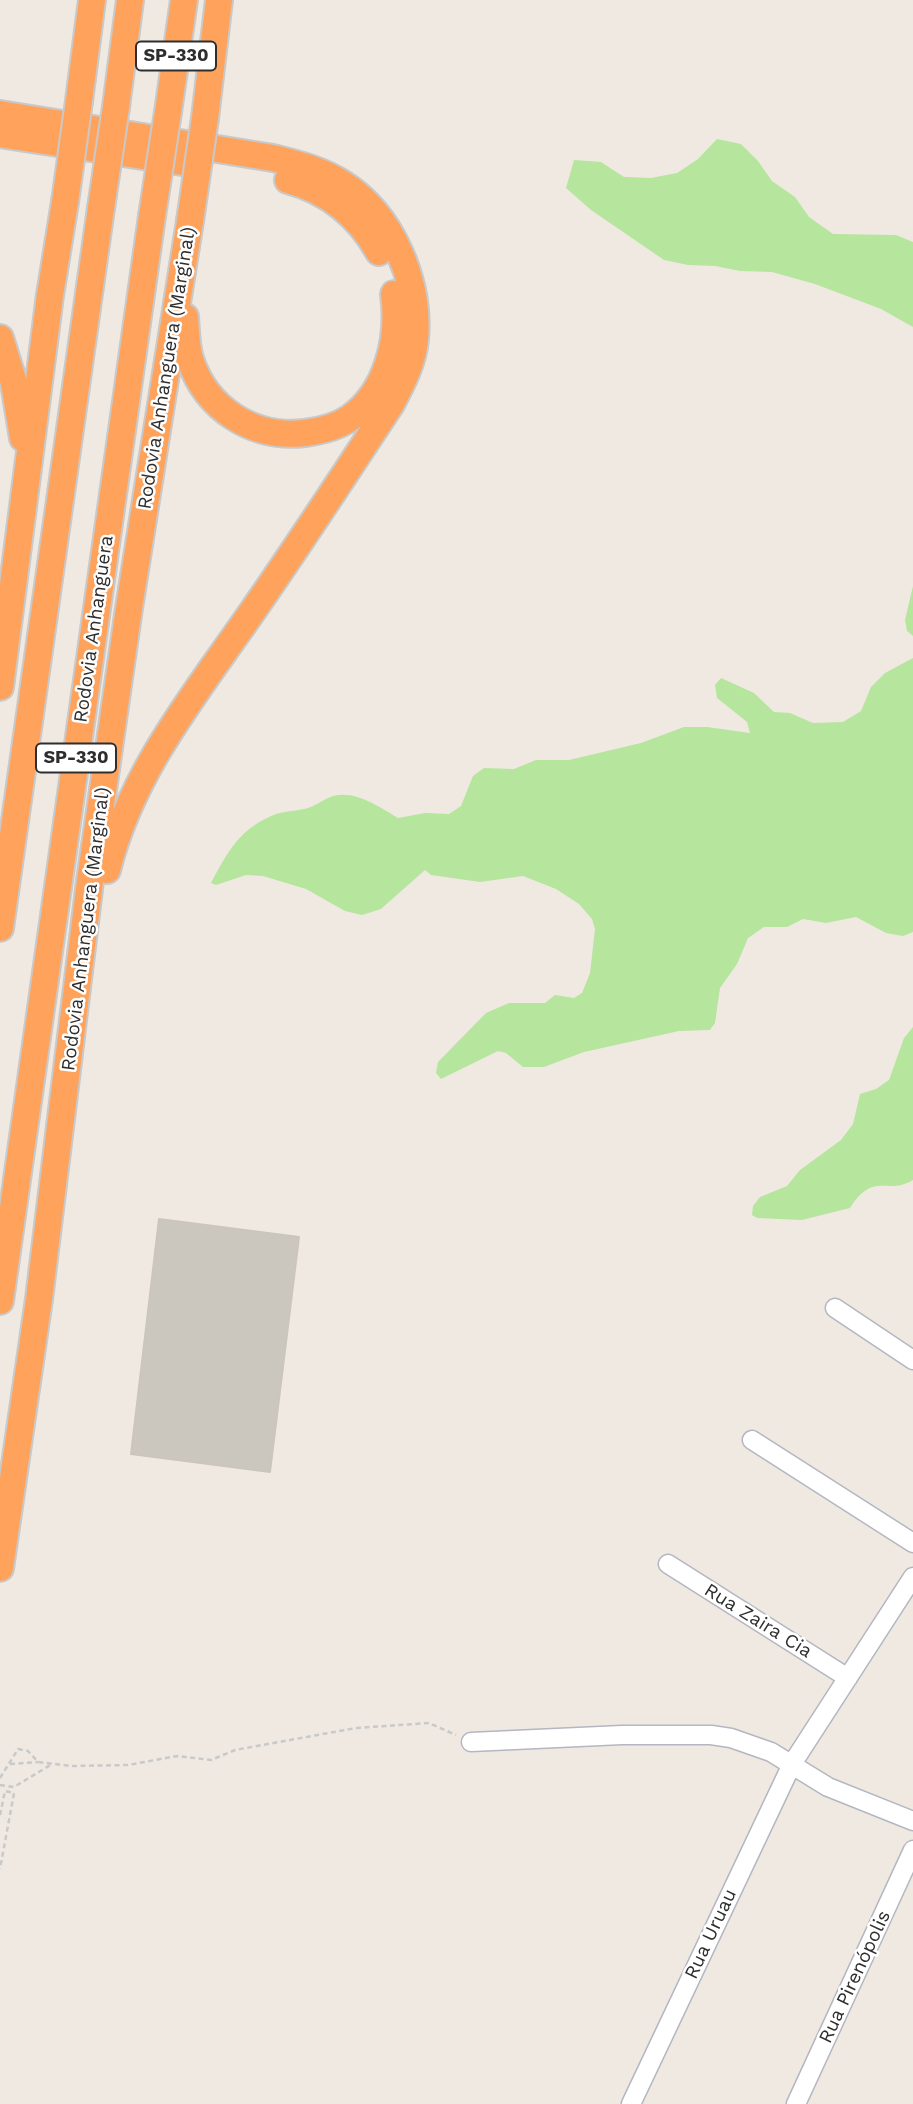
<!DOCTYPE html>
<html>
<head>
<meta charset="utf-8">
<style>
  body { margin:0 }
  canvas { display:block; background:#efe9e1 }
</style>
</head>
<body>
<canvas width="913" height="2104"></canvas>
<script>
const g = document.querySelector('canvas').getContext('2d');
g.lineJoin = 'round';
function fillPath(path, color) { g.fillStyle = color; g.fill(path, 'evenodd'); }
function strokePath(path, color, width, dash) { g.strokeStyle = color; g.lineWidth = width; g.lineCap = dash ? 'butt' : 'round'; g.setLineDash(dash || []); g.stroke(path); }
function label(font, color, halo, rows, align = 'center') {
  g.font = font + ' "Work Sans",sans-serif'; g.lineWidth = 5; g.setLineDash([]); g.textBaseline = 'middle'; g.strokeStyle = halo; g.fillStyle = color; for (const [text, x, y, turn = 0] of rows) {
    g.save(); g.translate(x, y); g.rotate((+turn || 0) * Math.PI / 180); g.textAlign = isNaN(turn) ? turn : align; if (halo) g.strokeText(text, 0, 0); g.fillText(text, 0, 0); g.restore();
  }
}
const green = new Path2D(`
  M717,139L741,144L758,161L772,181L795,197L809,217L833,234L896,235L913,242V327L881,309L815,284L772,272L740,271L715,266L688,265L664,260L591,210L566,188L574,160L601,162L624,177L651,178L677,173L698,159Z
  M913,586V636L907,631L905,620Z
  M913,658V932L903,936L886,933L856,917L826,923L803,919L787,927H764L748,938L737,964L720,988L715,1023L710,1030L679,1031L584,1052L544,1067H523L506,1053L498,1051L441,1079L436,1073L438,1062L486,1013L509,1003H545L555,995L574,998L582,993L590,973L595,929L592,919L579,904L556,889L523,876L480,882L431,875L425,870L381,909L362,915L345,911L306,889L263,876L246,875L216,885L211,883C228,851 240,828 276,814C286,811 298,811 308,808C317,805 324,799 333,796C355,790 380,807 398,818L425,813L449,814L461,806L473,776L484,768L514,769L536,760H569L641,743L684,727H707L750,733L747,722L717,698L715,685L721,678L754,693L774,712L790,713L813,723L843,722L861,711L871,687L885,673Z
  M913,1027V1180C887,1196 874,1170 850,1208L802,1220L757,1218L752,1215L753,1206L760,1197L787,1186L800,1170L841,1140L853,1124L860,1094L876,1089L889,1080L904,1038Z`);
const building = new Path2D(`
  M159,1219L299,1237L270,1472L131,1454Z`);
const path = new Path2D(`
  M10,1764L38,1762
  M0,1778L18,1749L28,1751L38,1762L71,1766L128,1765L177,1756L211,1760L235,1750L356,1728L429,1723L456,1735
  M0,1785L14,1787L52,1764
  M0,1815L5,1791L14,1793L0,1869`);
const minor = new Path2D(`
  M835,1308L913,1360
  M752,1440L913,1543
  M668,1564L848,1678
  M471,1742L622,1735H711L731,1738L771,1752L828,1787L913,1821
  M631,2104L792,1764L913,1577
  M796,2104L913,1850`);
const highway = new Path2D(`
  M79,101L92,0
  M116,107L130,0
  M168,112L184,0
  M0,114L273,158C297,164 322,170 343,184C392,215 420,282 415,339C413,362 402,383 391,404C345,474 300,543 252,612C196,693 131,772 107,870
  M205,118L219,0
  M0,134L182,162
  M288,180C328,191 359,216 379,252
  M185,317C186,330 186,346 190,359C206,409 253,439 305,433C320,431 337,427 350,418C388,391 400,338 394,294
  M0,338L14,383L23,438
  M0,687L50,295L65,202
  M0,928L101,208
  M0,1301L152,216
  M0,1568L39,1299L90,881L129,608L190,221`);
const highwayBridge = new Path2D(`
  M65,202L79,101
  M101,208L116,107
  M152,216L168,112
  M190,221L205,118`);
const shields = [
  [176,56,80],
  [76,758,80]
];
const shieldNames = [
  ["SP-330",176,56],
  ["SP-330",76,758]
];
const streetNames = [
  ["Rodovia Anhanguera (Marginal)",167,368,-81],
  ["Rodovia Anhanguera",94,629,-82],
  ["Rodovia Anhanguera (Marginal)",86,929,-83],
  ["Rua Zaira Cia",758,1621,32],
  ["Rua Uruau",711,1934,-65],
  ["Rua Pirenópolis",855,1977,-65]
];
fillPath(green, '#b6e59e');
fillPath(building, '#cbc7bf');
strokePath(building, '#cbc5ba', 2);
strokePath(minor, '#b4b7c1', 21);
strokePath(highway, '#c9c9c9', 30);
strokePath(path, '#c9c9c9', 2.5, [5, 3.5]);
strokePath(minor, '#fff', 18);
strokePath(highway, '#ffa35c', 26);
strokePath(highwayBridge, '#c9c9c9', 30, []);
strokePath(highwayBridge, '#ffa35c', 26);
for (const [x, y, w] of shields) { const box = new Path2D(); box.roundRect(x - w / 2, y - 14.5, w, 29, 5); g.fillStyle = '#fff'; g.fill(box); strokePath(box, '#2e2e2e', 2); }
label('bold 18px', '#2e2e2e', null, shieldNames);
label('19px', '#2e2e2e', '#fff', streetNames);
</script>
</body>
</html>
